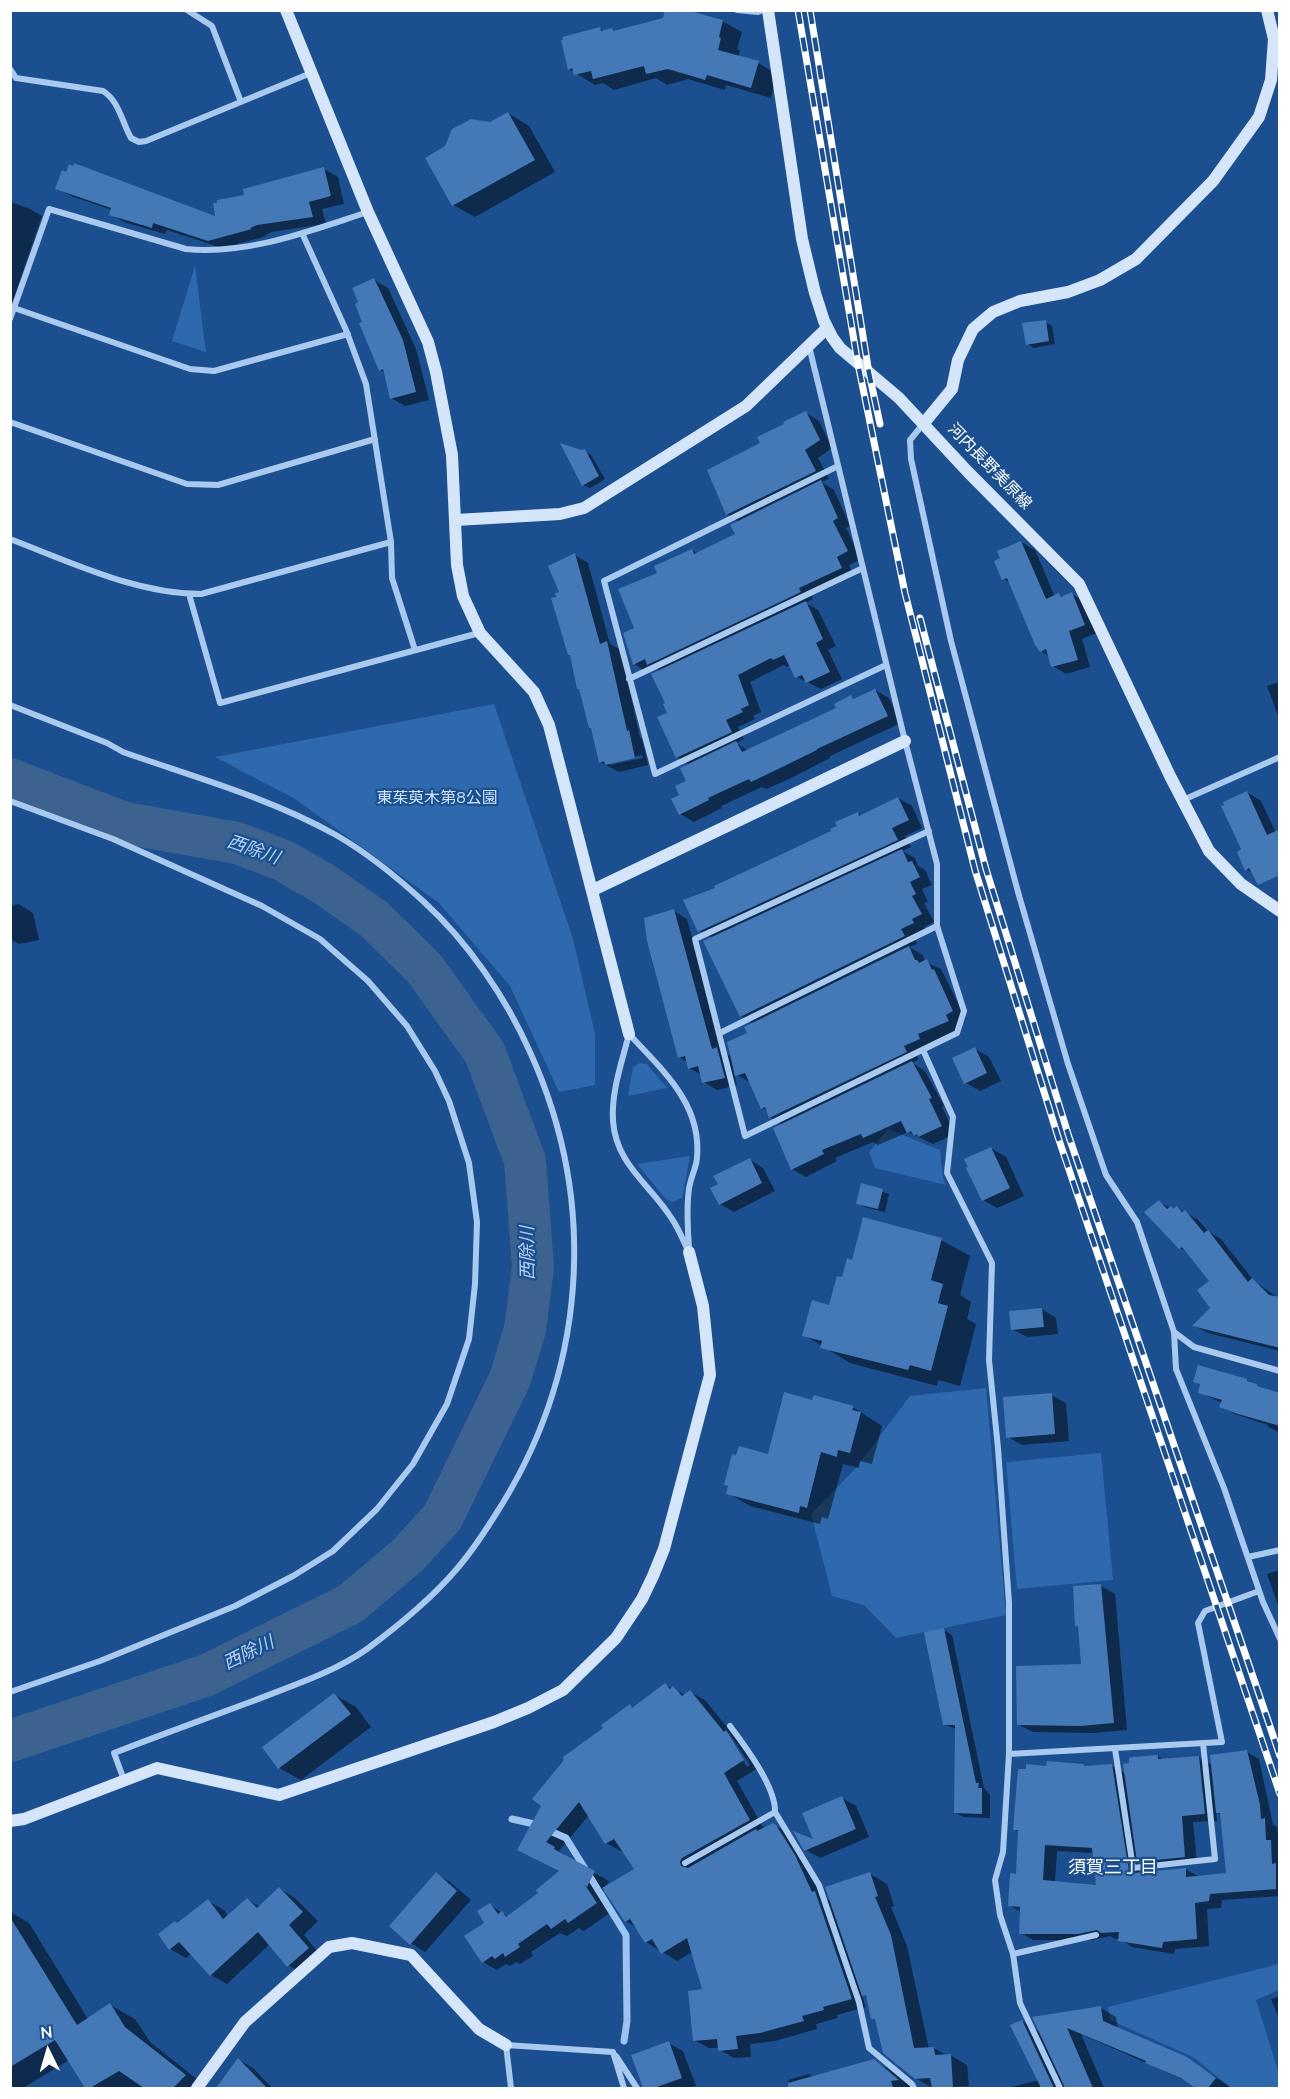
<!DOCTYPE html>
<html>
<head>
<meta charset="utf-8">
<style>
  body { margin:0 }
  #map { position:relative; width:1290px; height:2099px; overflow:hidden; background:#1b4f8f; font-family:"Nunito Sans",sans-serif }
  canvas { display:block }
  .frame { position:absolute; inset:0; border:12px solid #fff; pointer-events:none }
  .north { position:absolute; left:18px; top:2021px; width:60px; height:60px; -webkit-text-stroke:4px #1b4f8f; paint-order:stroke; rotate:355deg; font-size:16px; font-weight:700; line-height:24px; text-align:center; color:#fff }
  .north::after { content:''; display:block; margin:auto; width:21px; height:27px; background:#fff; clip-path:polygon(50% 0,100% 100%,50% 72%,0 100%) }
</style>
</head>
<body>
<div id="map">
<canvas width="1290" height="2099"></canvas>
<div class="frame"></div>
<div class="north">N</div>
</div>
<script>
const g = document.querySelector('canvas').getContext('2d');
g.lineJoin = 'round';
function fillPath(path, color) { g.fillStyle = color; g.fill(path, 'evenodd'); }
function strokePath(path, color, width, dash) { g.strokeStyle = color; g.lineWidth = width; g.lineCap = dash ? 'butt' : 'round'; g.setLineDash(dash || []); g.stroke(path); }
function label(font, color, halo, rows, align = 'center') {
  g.font = font + ' "Nunito Sans","Noto Sans JP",sans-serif'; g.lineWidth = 4.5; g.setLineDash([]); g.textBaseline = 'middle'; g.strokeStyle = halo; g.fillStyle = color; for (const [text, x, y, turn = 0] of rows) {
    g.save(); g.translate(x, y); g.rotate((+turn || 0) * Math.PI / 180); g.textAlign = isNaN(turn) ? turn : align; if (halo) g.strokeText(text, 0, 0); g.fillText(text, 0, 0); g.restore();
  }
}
const green = new Path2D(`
  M195,266L206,352L172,341Z
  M494,704L573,939L595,1034V1085L559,1092L510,986L439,903L295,799L215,757Z
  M640,1063L647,1064L667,1088L628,1096L633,1067Z
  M888,1129L940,1150L943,1178L946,1185L875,1168L869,1152Z
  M690,1156L683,1194L682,1198L673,1202L666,1199L637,1164Z
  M986,1388L1006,1615L896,1638L864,1605L832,1596L811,1514L855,1469L910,1396Z
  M1101,1453L1113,1580L1017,1589L1006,1462Z
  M1279,1964V1990L1256,2000L1279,2074V2088H1231L1193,2057L1110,2020L1108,2007Z`);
const shadow = new Path2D(`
  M722,21L742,32L737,49L740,50L738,57L758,63L777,74L771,98L726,85L725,90L688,79L667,85L656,78L614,90L603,83L595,85L569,69L600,29L605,32L611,30L615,32Z
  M508,113L529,126L555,172L475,217L453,205L490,123Z
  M324,169L338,177L344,204L322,209L326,224L271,232L263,237L222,248L167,230L165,234L124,222L111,214L112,210L71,196L57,188L217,219L246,196Z
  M10,202L28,208L42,216L10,309Z
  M374,280L388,288L416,349L429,400L405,406L391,398L385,373L380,370L364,322L360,303Z
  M1045,322L1052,326L1055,344L1034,348L1027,344Z
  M806,413L819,421L832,448L818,458L829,479L821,482L834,490L850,526L846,528L861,559L849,565L854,576L812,596L813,599L806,603L818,610L836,646L828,650L842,679L821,689L797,677L790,665L787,667L784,665L750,682L761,712L753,716L755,719L738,727L744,739L736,743L749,751L839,709L851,697L856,700L875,690L889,698L901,723L830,756V758L789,779L766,789L762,787L721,806L722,808L694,822L680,814L681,796L688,782L690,765L677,757L661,671L656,668L647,672L634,664L636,629L659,574L692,550L698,554L737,535L740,522L727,514L762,443Z
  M584,451L591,455L605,479L590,488L583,485L580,452Z
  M1021,542L1035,550L1055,597L1059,595L1064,597L1072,594L1085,602L1097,633L1082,639L1090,667L1066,674L1053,666L1050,657L1041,651L1011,583L1003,579Z
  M575,555L588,563L610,644L621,650L640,738L642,739L648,765L619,772L600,762L593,729L590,728L558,598L562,593ZM642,755L643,758L610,765V762Z
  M1280,682V721L1267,686Z
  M1247,792L1261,801L1276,833L1261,878L1246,869L1243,850Z
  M898,798L912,806L922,828L905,836L911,847L902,851L915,858L918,866L925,870L932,885L922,889L928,902L924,903L934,922L924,927L926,930L914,936L917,944L909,947L923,955L925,962L941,969L966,1019L959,1022L961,1028L931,1042L933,1047L916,1054L919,1059L912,1063L925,1071L944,1106L942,1107L955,1134L933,1144L908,1132L878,1145L873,1142L835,1158L837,1161L806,1177L792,1169L783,1125L770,1117L768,1111L762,1108L751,1083L734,1073L737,1085L717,1090L704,1082L702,1075L689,1068L688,1062L679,1057L674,911L687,919L723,1052L732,1057L749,1034L754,1024L741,1016L713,938L700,931L717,888L833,831L858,814L861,816Z
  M19,904L33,913L39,940L19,944L10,939V906Z
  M975,1049L989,1057L1001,1081L980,1091L966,1083Z
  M991,1148L1006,1157L1024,1196L997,1208L983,1200Z
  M750,1160L763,1168L775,1191L734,1212L720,1204Z
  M863,1185L889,1194L885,1212L864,1207L858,1203Z
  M1159,1202L1174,1210L1177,1207L1198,1220L1209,1232L1221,1239L1254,1281L1280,1299V1351L1208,1333L1195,1326L1212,1308L1211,1281L1188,1252L1180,1248Z
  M941,1240L970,1256L960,1295L971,1302L967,1319L976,1324L960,1386L938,1380L937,1386L850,1363L804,1335L830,1307L853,1261Z
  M1042,1309L1056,1318L1058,1334L1027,1337L1012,1329Z
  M1247,1380L1262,1389L1280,1394V1433L1267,1426L1268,1425L1235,1414L1221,1406L1222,1403L1199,1392L1201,1385L1195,1381Z
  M1051,1395L1066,1403L1069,1441L1022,1445L1008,1437Z
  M813,1401L853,1407L882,1426L872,1464L860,1461L859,1468L843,1464L828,1519L822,1517L820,1524L750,1506L728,1493L769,1456Z
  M1280,1570V1610L1267,1574Z
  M1101,1586L1115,1594L1127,1730L1095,1733L1033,1732L1019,1725L1083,1666Z
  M944,1630L952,1635L984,1788L990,1795V1818L964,1817L956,1813V1729L944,1724Z
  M665,1685L685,1695L690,1692L705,1700L735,1737L740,1740L758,1768L737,1781L764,1829L776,1826L791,1835L825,1898L832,1902L870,1874L887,1884L894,1906L891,1907L907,1946L929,2049L934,2048L946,2055H950L967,2065L969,2086L933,2088L915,2078L877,2021L873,2018L868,1997L861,1993L866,2007L837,2015L838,2018L816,2024L817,2029L775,2041L750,2044L751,2057L734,2058L720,2050L719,2048H709L694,2040L704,1991L692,1952L677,1961L646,1942L637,1928L626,1921L605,1889L602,1893L595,1890L611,1912L584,1931L579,1928L567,1936L560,1933L531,1952L533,1956L520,1964L516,1962L510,1966L506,1964L497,1970L483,1962L490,1905L508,1917L541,1894L561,1872L533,1857L605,1729L630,1706L633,1708ZM726,1733H729L750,1765L747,1767ZM589,1815L606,1843L621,1851L623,1850L636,1870L605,1889L609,1881L568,1858V1857L559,1851Z
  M335,1695L356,1707L371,1727L301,1780L279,1768Z
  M1247,1752L1259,1759L1273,1825L1277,1827L1280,1847V1896L1222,1900L1221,1908L1207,1909L1209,1946L1175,1949L1174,1954L1132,1947L1120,1939H1115L1110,1936L1092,1940H1033L1021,1933V1912L1009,1905L1017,1875L1020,1832L1014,1829L1048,1767L1112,1766L1126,1774L1158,1756L1164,1760L1199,1757L1212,1765ZM1216,1812L1221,1815L1228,1875L1198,1876L1185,1869L1140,1874L1138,1861L1151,1869L1197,1864L1193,1822L1217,1821ZM1057,1851L1094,1853L1098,1886L1055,1882Z
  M842,1798L856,1806L869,1837L820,1858L806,1850L816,1842Z
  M436,1874L450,1882L471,1900L425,1952L411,1943Z
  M280,1889L295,1898L318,1921L304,1935L323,1958L304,1975L288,1965L270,1944L227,1984L211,1975L192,1953L186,1958L170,1949L178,1924L208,1901L224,1910L229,1917L248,1900L260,1907Z
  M10,1912L29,1923L88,2019L110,2005L135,2019L150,2042L208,2088H87L69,2060L23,2088H10Z
  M1280,1996V2021L1271,1999Z
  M1101,2008L1116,2017L1118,2029L1186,2058L1232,2088H1198L1189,2082L1081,2034L1104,2088H1008L1039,2080L1022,2021L1041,2033Z
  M668,2043L683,2051L696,2086L689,2088H645L633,2056Z
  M239,2060L253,2068L272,2088H218Z
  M874,2061L890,2070L912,2088H791L788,2080L809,2074L813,2077Z`);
const stream = new Path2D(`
  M512,1819L534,1824L566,1838L626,1935L627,2021L624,2041`);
const river = new Path2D(`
  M10,779L125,823L237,843L284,861L324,884L374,919L424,968L485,1053L525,1161L533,1267L525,1329L510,1379L442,1518L407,1556L350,1604L207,1675L10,1741`);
const building = new Path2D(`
  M665,10H686L723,20L719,37L721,38L718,50L759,61L751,88L707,75L705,80L668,69L646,74L644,66L593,79L591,71L574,75L572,68L568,70L561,40H563L562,37L600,27L601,31L612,28L613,31L663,18Z
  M508,112L535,160L452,206L425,158L445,146L452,129L471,119L490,122Z
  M74,163L215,216L213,203H217V200L244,195L243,189L324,167L331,196L309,202L313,217L257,225L250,228L252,229L208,241L153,223L152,228L109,215L111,208L55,189L62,170L66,172L69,164L73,166Z
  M374,278L403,340L416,392L390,399L383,369L379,371L359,323L362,322L355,304L358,302L352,288Z
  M1046,320L1049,341L1026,345L1022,323Z
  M806,411L820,440L805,450L816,471L726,515L707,470L760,443L757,437L784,424L783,422Z
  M560,443L581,450L585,449L599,476L582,486Z
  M821,480L838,518L833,521L848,551L837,557L842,568L799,588L801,592L647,665L645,659L633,665L623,633L634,628L618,589L657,573L654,566L692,549L694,554L735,534L730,525Z
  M1021,541L1046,599L1059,593L1061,597L1072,592L1085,625L1069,631L1078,660L1051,667L1046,649L1040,652L1035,645L1007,578L1002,580L994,561L1000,558L997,551Z
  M575,553L600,644L607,641L627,731L629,730L635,758L605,765L604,761L599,763L591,728H589L579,689H577L570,655H568L551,598L556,597L555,593L559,592L548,566Z
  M806,601L823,639L816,643L830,672L806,683L802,675L795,678L784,655L773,660L771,658L738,675L749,705L741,709L743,712L726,720L732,732L676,758L657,717L667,713L663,704L665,703L651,674Z
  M875,689L888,716L817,749V750L774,771L751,782L749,779L708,798L709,800L679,815L671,799L679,795L675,786L686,781L680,768L736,741L742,752L836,708L834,704L851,695L853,699Z
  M1247,791L1267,835L1280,829V875L1258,885L1249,868L1245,871L1237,852L1241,849L1221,806L1224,805L1223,802Z
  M898,797L909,820L892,828L898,840L698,932L683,900L715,888L714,886L831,831L830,829L837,826L835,822L858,812L859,816Z
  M902,849L908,862L912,861L920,877L910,882L916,894L912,896L922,914L912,919L914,923L901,929L905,936L740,1017L703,941Z
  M674,909L712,1049L717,1047L725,1078L702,1083L698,1066L688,1069L685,1056L678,1058L647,941L644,918Z
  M909,946L915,960H917L919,963L927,959L932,970L934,969L953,1011L946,1015L949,1021L918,1034L920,1039L904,1046L907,1052L769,1118L765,1107L761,1109L745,1073L735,1076L727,1042L747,1033L744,1027Z
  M975,1047L987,1073L964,1084L952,1058Z
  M912,1061L932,1098L929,1099L942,1126L918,1137L917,1134L914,1136L911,1131L907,1133L901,1121L863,1138L861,1134L822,1150L824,1154L791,1170L773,1128Z
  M991,1147L1010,1188L982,1201L966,1168L968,1167L964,1159Z
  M750,1158L762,1183L719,1205L710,1188L718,1184L713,1176Z
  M861,1183L883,1189L878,1209L856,1204Z
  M1159,1200L1167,1209L1171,1206L1173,1209L1177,1206L1182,1212L1185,1210L1204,1233L1208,1230L1248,1282L1252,1278L1269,1295L1280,1297V1348L1192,1326L1210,1308L1197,1290L1209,1281L1182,1247L1179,1249L1144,1212Z
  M863,1217L942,1238L931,1280L943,1284L938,1303L948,1306L931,1371L910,1365L908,1370L820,1348L822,1341L802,1336L812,1300L829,1305L837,1276L842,1277L847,1258L852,1260Z
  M1042,1308L1044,1327L1011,1330L1009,1311Z
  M1198,1365L1247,1379V1381L1257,1384V1386L1280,1393V1426L1238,1414L1219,1407L1222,1400L1198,1393L1200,1384L1193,1382Z
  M784,1392L812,1400L814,1395L854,1406L852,1410L861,1412L850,1453L838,1450L837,1457L821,1452L807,1508L800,1506L799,1513L726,1494L728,1486L724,1485L732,1454L736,1455L739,1446L768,1454Z
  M1052,1393L1055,1434L1006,1438L1003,1397Z
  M1101,1584L1114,1723L1080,1726L1017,1725L1016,1666L1081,1664L1078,1626H1075L1073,1586Z
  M944,1628L976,1783H979L978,1788H982V1814L954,1813L955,1725H943L924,1632Z
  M665,1683L670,1689L673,1686L682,1696L690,1690L724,1732L726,1730L744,1760L724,1773L750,1820L682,1858L680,1862L681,1866L688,1868L756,1829L757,1831L773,1823L776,1825L795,1855L812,1892L815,1891L852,1999L823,2007L824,2010L802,2016L804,2021L760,2033L736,2036L738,2049L718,2051L717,2039L693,2041L688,1991L702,1989L687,1938L661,1954L652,1939L645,1943L630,1919L625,1922L602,1888L634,1869L614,1839L605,1844L579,1802L546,1842L555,1847L554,1849L595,1871L587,1887L585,1885L597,1903L568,1923L565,1919L551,1929L547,1924L518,1944L520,1947L505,1957L503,1953L495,1959L492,1956L482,1963L464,1936L484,1923L477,1911L490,1903L498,1914L502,1911L506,1917L538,1893L536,1890L559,1871L517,1850L541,1806L532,1799L564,1760L563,1757L603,1728L601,1725L630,1704L632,1708Z
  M334,1693L351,1714L278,1769L262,1747Z
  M1247,1750L1260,1805L1261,1819L1265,1818L1266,1840H1271L1272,1864L1276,1863V1889L1210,1894L1209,1901L1195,1903L1197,1939L1163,1942L1162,1948L1118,1941L1119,1932L1101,1933L1097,1930L1078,1934H1019L1020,1907L1008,1906L1010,1873L1016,1874L1018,1830H1013L1018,1769H1026V1764L1046,1766L1047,1761L1084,1764V1766L1112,1764L1129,1871L1134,1873L1186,1868V1877L1226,1873L1220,1813H1216L1210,1755ZM1045,1845L1092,1848L1096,1885L1043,1880Z
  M1158,1755V1759L1199,1756L1205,1814L1182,1816L1185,1857L1137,1862L1123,1764L1129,1763V1758L1133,1757Z
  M842,1796L856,1829L804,1851L793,1831L813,1839L802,1813Z
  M436,1872L457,1891L410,1945L389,1926Z
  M870,1872L878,1896L875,1897L891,1935L914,2048L934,2047L935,2055L951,2054L953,2088H932L930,2078L915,2079L883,2053L875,2019H871L866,1995L862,1996L825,1887Z
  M279,1887L303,1912L289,1925L309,1948L287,1967L258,1932L210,1976L179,1942L169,1950L158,1934L175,1921L177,1923L208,1899L223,1919L247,1898L257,1908Z
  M10,1917L77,2025L110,2003L125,2027L186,2075L173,2088H144L119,2071L90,2088H85L55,2040L10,2067Z
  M1101,2006L1103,2021L1187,2057L1216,2078L1208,2088H1195L1181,2078L1145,2063L1146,2061L1067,2028L1093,2088H1065L1032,2017Z
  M1022,2020L1054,2088H1041L1010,2025Z
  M669,2041L682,2078L654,2088H643L631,2055Z
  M238,2058L267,2088H216Z
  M874,2059L899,2080L891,2081L893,2088H788V2083Z`);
const street = new Path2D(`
  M187,10L212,26L241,102
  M737,10L758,12L763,10
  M10,69L16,78L103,91C119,101 122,122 131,138L139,142L146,141L311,73
  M302,233L346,330L366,384L391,542L392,578L415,650
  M14,308L190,369L214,371L348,334
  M10,319L49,209L186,249C248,255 309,231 368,212
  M809,346L905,741L937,864V926L964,1011L957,1033L745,1136L695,939L929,831
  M10,422L187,484L218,485L375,439
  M924,423L910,440L911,459L951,641L1018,892L1068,1064L1106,1175L1137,1222L1174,1332L1176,1369L1224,1488L1263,1602L1280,1639
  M838,466L604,581L655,774L886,665
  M10,539C73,563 134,593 201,594L391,542
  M189,594L220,703L479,633
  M629,679L863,568
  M10,705L107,743L123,752C194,777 270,798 336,835C367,853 398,878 424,902C468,942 506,998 530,1052C600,1206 586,1376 494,1517C482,1536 470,1554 455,1571C430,1600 398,1626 367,1649C333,1673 291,1686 253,1701C207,1718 160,1735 114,1753L124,1780
  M1183,800L1280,757
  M10,801L113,839L262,906L320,939L368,981L407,1026L435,1071L449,1101L469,1163L477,1222L475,1284L469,1339L447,1404L413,1464L377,1509L333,1551L293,1576L235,1606L100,1661L10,1692
  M720,1033L937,926
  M629,1034C622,1062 611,1092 613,1121C616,1165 651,1185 672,1219C679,1229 683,1241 689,1252
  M629,1034C663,1071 702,1104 697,1158C696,1169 690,1179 689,1189C686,1209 688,1229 689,1249
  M923,1050L953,1117L947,1173L992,1263L989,1360L998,1448L1009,1603V1754L1003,1852L995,1880L1000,1915L1013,1954L1020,2003L1060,2088
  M1174,1332L1194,1347L1280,1371
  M1248,1557L1280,1550
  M730,1726C745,1746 776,1787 775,1812L819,1885L859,2002L869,2048L912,2084L914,2088
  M1115,1749L1133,1868L1215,1859L1203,1743
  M1009,1754L1222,1742L1198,1623L1205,1611L1259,1591
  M685,1863L775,1812
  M1013,1954L1096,1935
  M616,2056L637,2088
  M511,2088L506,2045L613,2052L624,2088`);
const secondary = new Path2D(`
  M286,10L368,212L428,342L436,372L452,455L457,565L463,596L480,633L534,692L549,725L629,1034
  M768,10L802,239L815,293L824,321L832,337L840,348L899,398L968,472L1079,584L1170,776L1209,851L1241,884L1280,911
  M924,423L952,389L958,360L973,329L993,312L1020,301L1068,292L1100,280L1136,259L1213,181L1259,117L1271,80L1274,39L1267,10
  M456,520L560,514L584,508L746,406L827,328
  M593,890L905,741
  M10,1821L24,1819L157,1768L279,1795L494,1722L528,1708L563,1690L616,1638L642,1599L653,1576L664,1549L710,1375L703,1306L689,1252
  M197,2088L245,2022L329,1947L352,1943L411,1955L479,2029L506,2045`);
const rail = new Path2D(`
  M798,10L858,364L905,593L975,870L1059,1140L1280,1794
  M810,10L869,373L880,424
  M920,618L986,869L1069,1137L1280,1756`);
const streetNames = [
  ["河内長野美原線",989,467,46]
];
const parkNames = [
  ["東茱萸木第8公園",437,799]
];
const waterNames = [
  ["西除川",253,851,19],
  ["西除川",529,1253,-91],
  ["西除川",249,1654,-26]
];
const neighbourhoodNames = [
  ["須賀三丁目",1113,1869]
];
fillPath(green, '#2e69ad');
fillPath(shadow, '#0007');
strokePath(stream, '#9cc4f0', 7);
strokePath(river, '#3c6290', 42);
fillPath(building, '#4478b7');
strokePath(street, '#a9c9ee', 6);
strokePath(secondary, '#d6e6fa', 12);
strokePath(rail, '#fff', 7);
strokePath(rail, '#1b4f8f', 4.5, [14]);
label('16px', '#fff', '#1b4f8f', streetNames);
label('16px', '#cfe3fa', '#1b4f8f', parkNames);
label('italic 18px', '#b5d3f5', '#1b4f8f', waterNames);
label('18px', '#fff', '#1b4f8f', neighbourhoodNames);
</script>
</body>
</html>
